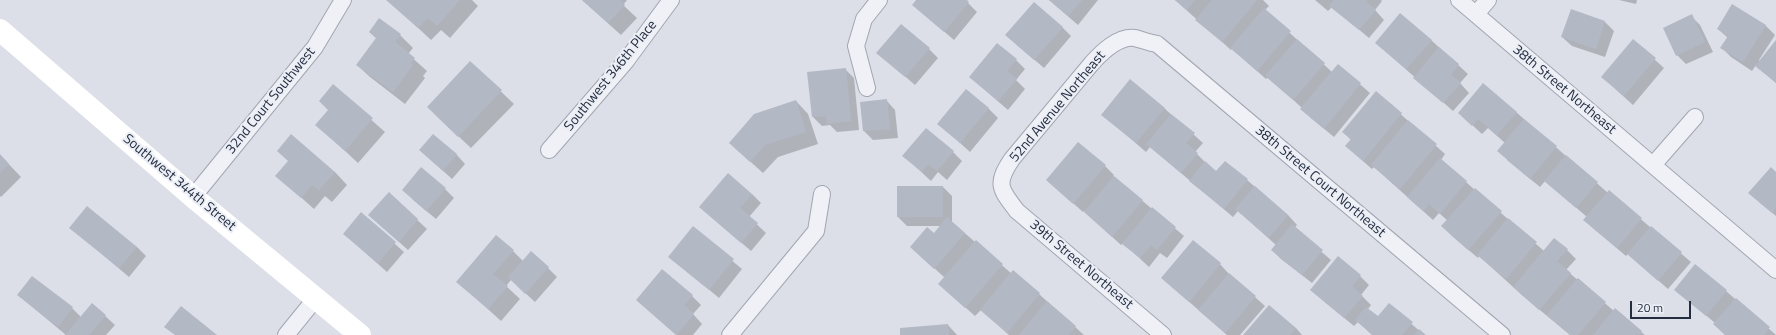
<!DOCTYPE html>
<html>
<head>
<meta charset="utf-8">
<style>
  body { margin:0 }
  #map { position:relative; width:1776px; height:335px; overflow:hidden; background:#dcdfe8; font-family:"Titillium Web",sans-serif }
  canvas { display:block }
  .scale { position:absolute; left:1630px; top:301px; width:61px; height:18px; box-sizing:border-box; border:2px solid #242c40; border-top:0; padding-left:5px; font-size:12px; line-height:14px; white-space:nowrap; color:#242c40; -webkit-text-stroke:3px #ebeff5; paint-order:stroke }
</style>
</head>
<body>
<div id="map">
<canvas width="1776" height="335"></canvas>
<div class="scale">20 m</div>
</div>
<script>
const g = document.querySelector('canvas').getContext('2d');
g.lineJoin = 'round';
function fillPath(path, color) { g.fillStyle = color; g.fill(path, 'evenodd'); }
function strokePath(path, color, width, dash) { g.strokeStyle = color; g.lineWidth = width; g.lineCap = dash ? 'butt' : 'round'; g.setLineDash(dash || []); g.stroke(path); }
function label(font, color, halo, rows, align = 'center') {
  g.font = font + ' "Titillium Web",sans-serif'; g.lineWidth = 4; g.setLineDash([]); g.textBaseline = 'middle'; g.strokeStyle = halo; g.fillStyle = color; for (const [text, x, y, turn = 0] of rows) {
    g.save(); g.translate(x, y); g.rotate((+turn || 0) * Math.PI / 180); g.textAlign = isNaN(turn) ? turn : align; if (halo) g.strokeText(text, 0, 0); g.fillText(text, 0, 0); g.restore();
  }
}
const shadow = new Path2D(`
  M388,0H472L478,6L450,38L441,30L431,40Z
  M582,0H627L623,5L637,18L621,35Z
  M917,0H965L977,12L954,40L913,5Z
  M1049,0H1098L1078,25Z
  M1175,0H1263L1269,6L1265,10L1332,72L1338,65L1370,93L1334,137L1311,118L1302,108L1268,77L1266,79L1232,49L1231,50Z
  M1315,0H1381L1382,1L1375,10L1384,20L1369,38L1332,7L1328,11Z
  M1619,0H1637L1636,4Z
  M1732,5L1766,26L1775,35L1759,60L1760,61L1776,41V83L1756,65L1752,71L1731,57L1722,48L1728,38L1718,29Z
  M1691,16L1700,25L1713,52L1686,64L1677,55Z
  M379,20L400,35L413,48L408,54L427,71L423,76L425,78L405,104L370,77L357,65L377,39L370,32Z
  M1605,22L1614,31L1605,57L1572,46L1562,37Z
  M1062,27L1071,36L1044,68L1016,44Z
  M1431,40L1468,74L1460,83L1469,93L1453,111L1376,43Z
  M1633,40L1664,68L1633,105L1602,77Z
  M929,49L938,58L915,85L878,53Z
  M1016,60L1025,69L1016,80L1025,89L1008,110L970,77Z
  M470,62L514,104L471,148L441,120Z
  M845,69L854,78L859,130L837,132L830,125L822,126L813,117Z
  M333,86L385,132L358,163L317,125L329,110Z
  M1376,92L1445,154L1441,160L1544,251L1567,250L1576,259L1566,270L1614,311L1645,335H1570L1523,296L1479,256L1478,258L1452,236L1443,226L1448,221L1439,213L1433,220L1374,167L1372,169L1356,155L1347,146L1351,140L1343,132Z
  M886,100L895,110L898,138L873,140L864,131L861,103Z
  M796,101L808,114L818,144L778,157L763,173L743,155Z
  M988,108L998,118L970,152L939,124Z
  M1164,108L1203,143L1195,152L1206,163L1217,172L1247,180L1288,215L1297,225L1294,228L1331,260L1312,283L1281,259L1272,250L1276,245L1238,211L1233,217L1150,147L1146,152L1103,115Z
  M1516,112L1608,193L1609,192L1691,262L1668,289L1628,254L1626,256L1594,229L1585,220L1587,217L1545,181L1540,187L1507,160L1505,143L1488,128L1482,134L1459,113Z
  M420,150L456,154L465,164L452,179Z
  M953,152L962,161L947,180L938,172L931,181L904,156Z
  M0,155L21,177L1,197L0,196Z
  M1105,166L1114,175L1113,176L1184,236L1167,258L1160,253L1149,267L1123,243L1121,245L1084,211L1083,212L1047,180Z
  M335,172L347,185L332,202L325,196L314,209L277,176Z
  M1776,173V216L1759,202Z
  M943,187L952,196V222L1012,274L1039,294L1084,335H1009L981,310L975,316L939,284L945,278L921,256L934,235L942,226H907L898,217Z
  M445,189L454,198L436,219L412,199Z
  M389,194L427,229L408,250L379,224Z
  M752,194L761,203L749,217L766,233L751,251L700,207Z
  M361,214L404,252L387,272L344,234Z
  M71,228L137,247L146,256L129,277Z
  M693,228L742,269L719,298L670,257Z
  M1193,241L1220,264L1229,274L1265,306L1240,335H1227L1162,278Z
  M513,251L523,261L548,268L557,277L535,302L511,280L506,286L520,299L501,321L458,282Z
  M1360,276L1369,285L1361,295L1371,305L1368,309L1378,318L1389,304L1424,335H1372L1358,322L1354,326L1321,299Z
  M32,277L72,308L81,317L92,304L115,325L106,335H66L18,295Z
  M1676,290L1726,291L1776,335H1725L1715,323Z
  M692,296L701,305L693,314L702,324L693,335H677L637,300Z
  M948,325L957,335H901Z
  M1296,328L1302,335H1244Z`);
const building = new Path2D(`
  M386,0H460L437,26L428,18L418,28Z
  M582,0H620L625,5L608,23Z
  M916,0H967L969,2L944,32L912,5Z
  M1049,0H1082L1068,16Z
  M1175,0H1195L1187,10Z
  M1212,0H1257L1222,42L1195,20Z
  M1334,0H1367L1366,2L1376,10L1359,30L1329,6Z
  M1034,2L1063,27L1034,60L1005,35Z
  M1732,4L1766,25L1743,62L1720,48L1728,36L1717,29Z
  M1264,8L1291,31L1257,71L1230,48Z
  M1571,9L1605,21L1596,49L1561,37Z
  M1400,13L1432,40L1406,69L1375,43Z
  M1692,14L1705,42L1676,56L1663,28Z
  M379,18L401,34L395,42L415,58L411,63L413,65L393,92L356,65L376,38L369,32Z
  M901,24L930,48L905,77L876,53Z
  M1297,39L1325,63L1293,100L1265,76Z
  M1633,39L1656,58L1624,96L1601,77Z
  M1776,40V83L1755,66Z
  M997,43L1017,59L1007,71L1017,79L998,101L969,77Z
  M1439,47L1459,64L1451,75L1461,83L1443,103L1413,78Z
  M470,61L502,90L458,137L427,107Z
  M1338,64L1361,83L1324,129L1300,109Z
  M846,68L851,121L827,124L826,116L812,117L807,72Z
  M1130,79L1165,108L1136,143L1101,115Z
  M1483,83L1517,112L1497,135L1478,119L1472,126L1458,113Z
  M333,84L373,118L345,151L315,125L328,110L319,101Z
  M966,89L989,108L960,143L937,124Z
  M1376,91L1402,113L1363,161L1345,146L1351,139L1342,132Z
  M887,99L890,129L863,131L860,102Z
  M796,100L806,132L765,145L750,162L729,143L754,114Z
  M1171,114L1195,133L1186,143L1198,153L1181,173L1146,144Z
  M1524,119L1557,146L1530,179L1497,151Z
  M1408,120L1437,144L1400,189L1371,165Z
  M926,128L954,151L937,171L928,164L922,172L902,156Z
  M291,134L335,172L319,190L312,185L301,198L275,176L288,161L277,151Z
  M433,134L457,154L443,171L419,150Z
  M1078,142L1106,165L1073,204L1046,180Z
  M0,154L9,164L0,173Z
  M1566,155L1598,182L1576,208L1544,181Z
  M1440,158L1467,181L1440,214L1429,204L1423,211L1407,197Z
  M1205,161L1216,171L1225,161L1248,179L1224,209L1189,181Z
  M421,167L446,188L426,211L402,190Z
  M1771,167L1776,172V208L1772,213L1748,193Z
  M728,173L752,194L740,208L758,223L741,243L699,207Z
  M1114,176L1143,200L1112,237L1084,212Z
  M897,186H943V217H897Z
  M1255,186L1288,215L1269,238L1235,209Z
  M1475,188L1502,211L1468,250L1441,226Z
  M1609,190L1642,218L1617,248L1583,220Z
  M389,192L418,219L399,242L368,215Z
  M87,206L137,247L119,268L69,228Z
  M1152,207L1176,227L1157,250L1151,245L1140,258L1122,244Z
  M361,212L396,242L378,263L343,234Z
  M947,217L965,233L934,269L910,247L927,227L934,233Z
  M1508,218L1537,242L1506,279L1477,255Z
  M1292,224L1323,250L1302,275L1271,250Z
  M693,226L734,259L709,290L668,257Z
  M1651,226L1682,252L1658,281L1627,254Z
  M496,235L514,250L493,274L508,286L488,309L456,282Z
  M1554,238L1568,249L1557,261L1571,273L1539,310L1513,287Z
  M976,240L1003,264L965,308L938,284Z
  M1193,240L1221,263L1189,302L1161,278Z
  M531,251L549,267L525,294L508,277Z
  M1338,256L1361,275L1352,286L1363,296L1344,318L1310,290Z
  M1695,264L1727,290L1706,316L1674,290Z
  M662,269L693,295L684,305L694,314L676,335L636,300Z
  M1013,270L1040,293L1007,333L980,310Z
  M1229,273L1256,296L1225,333L1198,310Z
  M32,276L73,307L58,327L17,295Z
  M1578,278L1606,302L1578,335H1570L1547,315Z
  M1736,298L1770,327L1764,335H1725L1713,324Z
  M1047,301L1076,326L1069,335H1019Z
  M92,303L106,315L89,335H65Z
  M1389,303L1413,322L1402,335H1373L1355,320L1366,307L1378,316Z
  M1269,305L1296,328L1290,335H1243Z
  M181,306L217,335H175L164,327Z
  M1615,308L1642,331L1639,335H1593Z
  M948,324L949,335H900V328Z
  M1419,329L1426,335H1414Z`);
const street = new Path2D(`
  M1459,0L1776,270
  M1476,14L1488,0
  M867,88L856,46L864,19L879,0
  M549,150L626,61L671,0
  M1653,165L1695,117
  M193,197L315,47L343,0
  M286,335L316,298
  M730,335L816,231L822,194
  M1163,335L1017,211C1000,189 995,184 1012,159L1092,63C1102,52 1118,36 1135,38C1142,40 1150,43 1157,44L1502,335`);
const secondary = new Path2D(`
  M0,30L193,197L360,335`);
const streetNames = [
  ["Southwest 346th Place",611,76,-51],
  ["38th Street Northeast",1564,90,40],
  ["32nd Court Southwest",271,101,-51],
  ["52nd Avenue Northeast",1058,107,-50],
  ["38th Street Court Northeast",1320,182,40],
  ["Southwest 344th Street",179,183,40],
  ["39th Street Northeast",1081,265,40]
];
fillPath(shadow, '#0003');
fillPath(building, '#b3b8c5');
strokePath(street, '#a1a6b2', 18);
strokePath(street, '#eff1f6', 16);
strokePath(secondary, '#fff', 22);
label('14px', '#242c40', '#ebeff5', streetNames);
</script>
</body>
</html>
